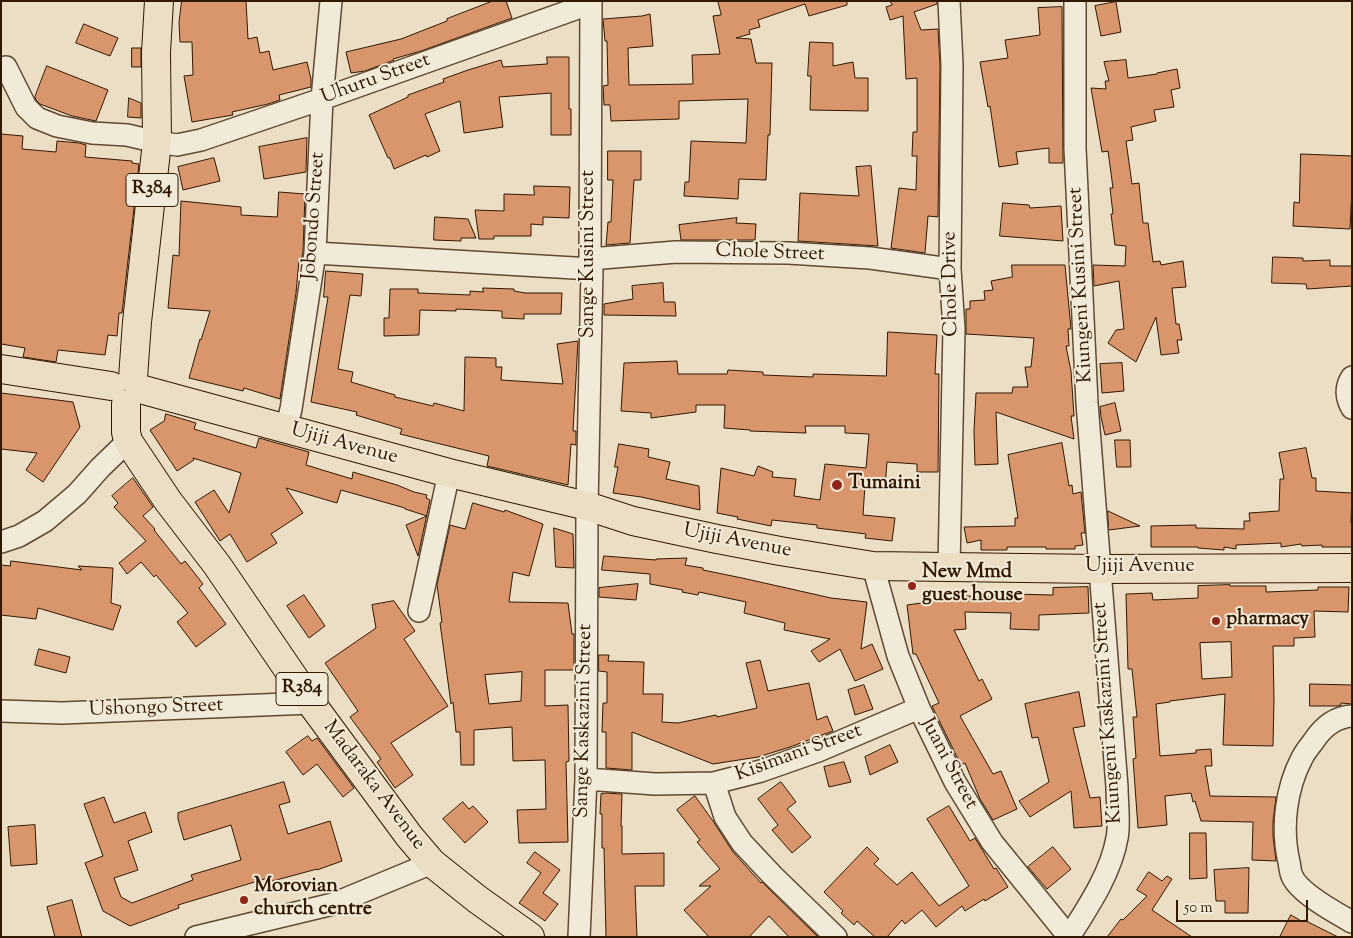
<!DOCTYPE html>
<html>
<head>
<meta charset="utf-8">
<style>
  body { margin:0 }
  #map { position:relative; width:1353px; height:938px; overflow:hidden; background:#ebdec5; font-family:"Sorts Mill Goudy",serif }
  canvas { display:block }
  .frame { position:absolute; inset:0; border:2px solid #311800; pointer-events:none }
  .scale { position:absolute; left:1176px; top:900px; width:132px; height:22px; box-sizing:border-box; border:2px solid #311800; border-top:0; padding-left:6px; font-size:15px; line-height:18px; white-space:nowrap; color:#311800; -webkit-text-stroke:4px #f2ead9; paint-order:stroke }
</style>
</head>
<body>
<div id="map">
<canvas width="1353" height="938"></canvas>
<div class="frame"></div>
<div class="scale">50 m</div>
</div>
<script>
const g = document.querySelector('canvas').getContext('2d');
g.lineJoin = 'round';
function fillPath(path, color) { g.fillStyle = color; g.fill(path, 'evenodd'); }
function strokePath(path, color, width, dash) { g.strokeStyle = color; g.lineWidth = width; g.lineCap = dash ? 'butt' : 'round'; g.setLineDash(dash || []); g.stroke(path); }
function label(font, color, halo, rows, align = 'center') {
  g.font = font + ' "Sorts Mill Goudy",serif'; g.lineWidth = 4; g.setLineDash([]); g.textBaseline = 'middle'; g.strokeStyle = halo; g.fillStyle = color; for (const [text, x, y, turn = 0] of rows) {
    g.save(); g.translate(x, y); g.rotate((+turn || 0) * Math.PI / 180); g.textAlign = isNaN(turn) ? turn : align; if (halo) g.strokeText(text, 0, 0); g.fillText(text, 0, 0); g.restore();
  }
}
const building = new Path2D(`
  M182,1H246L248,39L257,37L260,53L269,51L273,70L307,62L311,79V87L279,95L280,100L268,104L232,112L233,115L192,122L184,76L193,75L192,42H180L179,23Z
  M493,1H506L512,18L421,51L393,59L394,60L365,71L351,73L346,52L401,39L447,21V19Z
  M718,1H847V5L809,16L805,4L758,20L760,27L749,30L750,34L736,38L751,39L756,63H772L770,135H768L766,180L739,179L738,199L684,196L685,182H689L691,141L746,143L748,99L679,101V119L611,121L610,105H604L603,86L608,85L607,41H605L603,19L642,16L650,14L653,46L628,48L629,85L693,84L692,55L720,54L713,16L721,15Z
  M890,1H937V4L914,12L921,30L938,29L940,65L938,217L928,216L925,253L891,248L899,188L916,190L917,156H912L913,132H917V78L906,79L903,16L890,20L886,7L892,5Z
  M1116,2L1121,32L1101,36L1095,6Z
  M1062,7L1063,163H1049V148L1016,152L1018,164L999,167L990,106L988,107L980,62L1008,58L1005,40L1040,35L1038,8Z
  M84,24L118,38L110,56L76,43Z
  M810,42L833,43V66L853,62L855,78H868V111L810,110L811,76H808Z
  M132,48H141V67H132Z
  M547,57H569V109H571V135H551V93L499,97L503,127L464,133L460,101L425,114L440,151L427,157L426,155L394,169L390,158H388L369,115L408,97V95L444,82L443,79L468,70L501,60L503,67L547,64Z
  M1126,60L1128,78L1157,74V73L1177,69L1180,88L1171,90L1174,107L1154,110L1156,121L1131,127L1133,140L1126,141L1132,184L1139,183L1143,223H1148L1153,262L1160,261L1161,265L1183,261L1186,287L1172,288L1176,324H1179L1182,340H1177L1179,353L1161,355L1156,317L1136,362L1108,343L1116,330L1124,329L1119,281L1094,286L1093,265L1125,266L1126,246L1115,245L1111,214H1113L1110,188H1113L1108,151L1102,152L1091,88L1106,89L1105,81H1109L1104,62Z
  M47,66L108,90L96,121L72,116L40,104L36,100L35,97Z
  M129,98L141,103V118L128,117Z
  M1,134L23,136L22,149L56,152L57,141L79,143L86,145L85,157L132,161V163L139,164L122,313H119L117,336L108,335L105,355L58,350L56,362L23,357L25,348L1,344Z
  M307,138L306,172L264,179L259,147Z
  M608,151H641V180H634L630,243L606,245L608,222H611L613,180H608Z
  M1301,154L1352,156V189L1350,229L1293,226L1294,202L1299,203Z
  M214,158L220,181L183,190L178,167Z
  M871,166L878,246L798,241L800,193L859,196L856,167Z
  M534,186L570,187L569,218L543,217V225L531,224V236H494V239H479L475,210L504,211V194L534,195Z
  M279,192L305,194L303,252L301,260H299L296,293L280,399L244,388L243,391L189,378L200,339L201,340L210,311L168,308L173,255L179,256L181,201L241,207V215L277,217Z
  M1003,203L1029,205L1030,208L1061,206L1063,241L1000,236Z
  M435,217L468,219L476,238H461V241L434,240Z
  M737,218L736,223L756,224L755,240H681L679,225Z
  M1273,257L1303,258V261L1330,260V266H1352V286L1307,289L1306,284L1272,283Z
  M1012,265H1065L1071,329H1068L1069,346H1066L1071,371L1074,416H1071L1074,439L996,412L998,464L975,465L974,431L976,393H1012L1013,387H1028L1025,367H1031L1034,338L966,334V309H970V301L985,300L984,291L993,290L991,281L1012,277Z
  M326,271L363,274L361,296L350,295L338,369L353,372L351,382L395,395V397L433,406L434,403L464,411L465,357L496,358V367H502L501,380L563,384L557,344L578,341L573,431H576V445L571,444L568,485L487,466L489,456L400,434L402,429L356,415L357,412L311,402L328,297H324Z
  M663,283L664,302H675L676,316L604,315V304L633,299L632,286Z
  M483,288L514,289V291L525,293H562L561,314H524V319L502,318V311L456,309V311L420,310L419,335L384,336V318H389L390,289H418V293L470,295V291L483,292Z
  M888,332L937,335L935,374H939L938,472H917V464L887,462L885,487L865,485L863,515L895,518L892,541L865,538L866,534L817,528V525L772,520L771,526L737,519L738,517L717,513L721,468L754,476L758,466L773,472L772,477L796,479L794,496L820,500L825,464L866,468L869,434L845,433V426H805L806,433L750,431V430L724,428L725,405H696V412L651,418V413L621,411L624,363L677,361L678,374H727L728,370L763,372V375L813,377V374L886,376Z
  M1122,363L1124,391L1102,393L1100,364Z
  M1,393L73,402L80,427L43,482L26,470L37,453L1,449Z
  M1115,403L1121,431L1105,435L1101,417L1100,407Z
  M166,414L196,423L194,429L256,448L259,438L309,452L306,465L352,479L353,472L397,485L414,492L427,495L426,498L430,500L418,556L406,525L427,516L405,509V508L341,490L337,503L286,488L303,513L271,534L277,543L247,562L230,534L220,541L195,502L214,490L229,513L241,473L193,458L194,460L177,471L150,430L164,421Z
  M1115,440H1130L1131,467H1117Z
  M1062,443L1069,486L1072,485L1073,494L1081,492L1085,533H1081L1083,545L1075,546V549H1046V547H1007V550H981V540L967,543L964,527L1015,526V518H1018L1008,455Z
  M619,444L649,449L648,457L670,462L666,479L699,486L700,510L641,497L613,493L618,467H615Z
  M1306,448L1312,478H1316V491L1352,493L1351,523H1352V547H1322V545L1302,546L1301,544L1281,547V543L1236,545V549L1224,547V550L1198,548V547H1151V526L1196,525V528L1244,529V521H1250L1249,513L1279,511L1280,479H1284L1279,453Z
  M133,478L153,507L143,516L155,529L154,530L181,564L185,561L203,584L199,588L226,624L196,647L177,622L188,613L156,575L154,577L141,562L127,574L119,563L146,541L114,507L118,503L112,496Z
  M473,503L504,512L505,510L543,524L529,576L513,572L509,602L568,603L572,634H574V670H545V706L568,705L569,761L566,762L568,842L519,843L517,810L546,809L545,760L513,761L512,727L474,730V765H461L460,732H456L453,702L451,704L440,623L442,622L437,585L450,525L465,529ZM522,672L521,701L489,704L485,675Z
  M1108,511L1140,526L1109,530Z
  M554,528L573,534L574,568L556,567Z
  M604,556L656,560V559L687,558L685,565L703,568V570L742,578L831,598L867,602L861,649L872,644L883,669L855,681L840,649L819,662L811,651L830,639L784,630L785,623L744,613L746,602L699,592L698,595L682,592L683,590L650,584V574L602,570Z
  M11,561L82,570L78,566L113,568L111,603L121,606L113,630L38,608L36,619L1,615V565L10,566Z
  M638,584L636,600L599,597V588Z
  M1230,585V586H1266V592L1318,590V587H1349L1348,612L1314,611L1315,637L1294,638V646H1273L1274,699L1273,746L1223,745L1225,694L1170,701V702L1156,704L1160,756L1196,753V750L1211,749L1212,766H1205L1210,796L1276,797L1273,821V836L1276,861L1252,860L1253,822L1201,821L1195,801L1193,802L1191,793L1165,796L1167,825L1138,828L1133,759L1136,758L1133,717H1137L1132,669H1128L1126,594L1152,593L1153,600L1198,598V586ZM1231,642L1232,677L1202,679L1200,643Z
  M1088,587L1089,613L1039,615V630L1010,629L1011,613L965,612L966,629L954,630L979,681L982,679L992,699L960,716L993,774L1001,771L1017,809L993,820L980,799L965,763L961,765L932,706L939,703L916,654H913L907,605L943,600V597L964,596L1011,597V594L1053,595V588Z
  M304,595L325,626L309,638L287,606Z
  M394,601L415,631L404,639L448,706L391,743L413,775L395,788L377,762L381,759L350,717L358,711L325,663L376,628L372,605Z
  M39,649L70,657L66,673L35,665Z
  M599,655H609L608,661L644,662L643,694H663L662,722L678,723L716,715L717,717L757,708L746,663L760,660L768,691L809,683L817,720L827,716L833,731L790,747L758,757L713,764L632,732V770L606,768V732H602L603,703H607V672L599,671Z
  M1310,684L1352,685V704L1341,703V705L1337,706H1310Z
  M864,685L873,709L855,715L848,690Z
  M1079,692L1085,726L1073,728L1090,798L1100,797L1102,826L1074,828L1071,791L1030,817L1019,801L1049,782L1038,737L1032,738L1025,704Z
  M308,736L312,741L317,738L354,788L343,797L317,764L303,775L286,752Z
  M890,745L898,762L870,775L865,757Z
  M844,762L851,782L829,787L824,767Z
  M284,782L290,802L279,805L288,834L330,821L342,861L317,870V869L269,882L268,878L178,905L179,908L130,926L103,911L85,863L103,856L84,804L104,797L114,823L145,812L152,832L128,841L138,870L114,878L121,897L132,903L193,880L191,875L241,860L231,825L184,840L178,819V813Z
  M781,782L796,802L787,809L811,837L792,853L772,830L778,825L758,799Z
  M606,793L622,794L621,826H622V854L664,853V886H635L637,937H606L604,848H602V814H600L601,794Z
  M695,796L713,821L733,852L761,883L762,882L818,937H789L769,916L749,937H709L684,910L711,886H699L720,869L697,842L700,840L677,810Z
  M463,802L469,809L473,806L488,822L465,843L443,819Z
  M949,806L970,841L975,838L994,869L996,868L1008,887L985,901L984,899L965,911L962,906L936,927L922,910L905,924L902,920L887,937H875L857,921L854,925L841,913L843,911L824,892L867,847L879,859L874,864L897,885L912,872L939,906L969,886L927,819Z
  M35,825L37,864L11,866L8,827Z
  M1190,833H1206L1207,878L1190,879Z
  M1053,847L1071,869L1047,889L1028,867Z
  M535,852L560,870L543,893L558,904L545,921L519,903L541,873L527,863Z
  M1249,868L1248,913H1225V901H1216L1214,870Z
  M1149,872L1162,881L1167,876L1172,879L1152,910L1192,937H1107L1121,919L1123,920L1147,896L1137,890Z
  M72,900L82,937H55L47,907Z
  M1291,915L1303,922L1304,920L1338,937H1280Z`);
const minor = new Path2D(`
  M6,67L26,107L37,118L57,126L92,133L127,135L157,142L177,145L201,140L322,99L575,9L591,1
  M315,253L592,269
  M590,259L676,252L788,253L870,258L950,269
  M1352,377C1345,387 1346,398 1352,408
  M286,429L291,409L315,253L322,99L331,1
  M1,542L19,536L45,521L77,494L100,468L128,441
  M873,566L898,656L919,708L955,782L992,842L1069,937
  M949,566L954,329L950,269L952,65L949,1
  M419,611L449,473
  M1,711L62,713L311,703
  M1352,716C1334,717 1322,728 1313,742C1309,747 1305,752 1302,758C1286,788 1281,828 1289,862C1290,866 1290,872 1292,876C1299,893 1336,913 1352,922
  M586,779L655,784L714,783L761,771L818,751L919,708
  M714,783L725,817L742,843L772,875L836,937
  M196,937L333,904L432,863
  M579,937L586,779L587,506L592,269L590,259L591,1
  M1069,937C1088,907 1111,873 1117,838C1120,824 1117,802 1117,787L1087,403L1075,148V1`);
const major = new Path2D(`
  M1,369L111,386
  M133,378L137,322L157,142L156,52L159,1
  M140,389L449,473L587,506L633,521L717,539L780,551L873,566L1099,569L1352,568
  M126,404V432L128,441L168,501L217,565L311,703L409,836L432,863L477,899L530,937`);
const markers = [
  [837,485,6,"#8f2418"],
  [912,586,5,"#8f2418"],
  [1216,621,5,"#8f2418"],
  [244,900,5,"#8f2418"]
];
const shields = [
  [152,190,52],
  [302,689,52]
];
const shieldNames = [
  ["R384",152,190],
  ["R384",302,689]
];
const streetNames = [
  ["Uhuru Street",376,80,-20],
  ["Jobondo Street",315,216,-86],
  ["Sange Kusini Street",590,254,-90],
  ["Chole Street",770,254,2],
  ["Chole Drive",952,284,-91],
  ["Kiungeni Kusini Street",1082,285,-93],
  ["Ujiji Avenue",344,445,15],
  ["Ujiji Avenue",737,542,11],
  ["Ujiji Avenue",1140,568],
  ["Ushongo Street",156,709,-2],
  ["Kiungeni Kaskazini Street",1109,713,-94],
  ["Sange Kaskazini Street",585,721,-89],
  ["Kisimani Street",799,754,-20],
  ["Juani Street",948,764,62],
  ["Madaraka Avenue",373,786,53]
];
const poiNames = [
  ["Tumaini",848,485],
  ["New Mmd",922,574],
  ["guest house",922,597],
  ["pharmacy",1226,621],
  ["Morovian",254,888],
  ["church centre",254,911]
];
fillPath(building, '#d9956c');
strokePath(building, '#311800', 1);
strokePath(minor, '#604a31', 24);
strokePath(major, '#311800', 30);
strokePath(minor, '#f2ead9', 21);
strokePath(major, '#ebdec5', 28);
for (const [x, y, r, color] of markers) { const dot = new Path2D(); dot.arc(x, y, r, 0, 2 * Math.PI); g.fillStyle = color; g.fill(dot); strokePath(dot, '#f2ead9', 2); }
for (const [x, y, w] of shields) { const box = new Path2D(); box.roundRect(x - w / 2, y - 16.5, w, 33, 4); g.fillStyle = '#f2ead9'; g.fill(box); strokePath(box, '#311800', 1); }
label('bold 19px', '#311800', null, shieldNames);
label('20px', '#311800', '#f2ead9', streetNames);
label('bold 20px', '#311800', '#f2ead9', poiNames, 'left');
</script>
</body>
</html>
